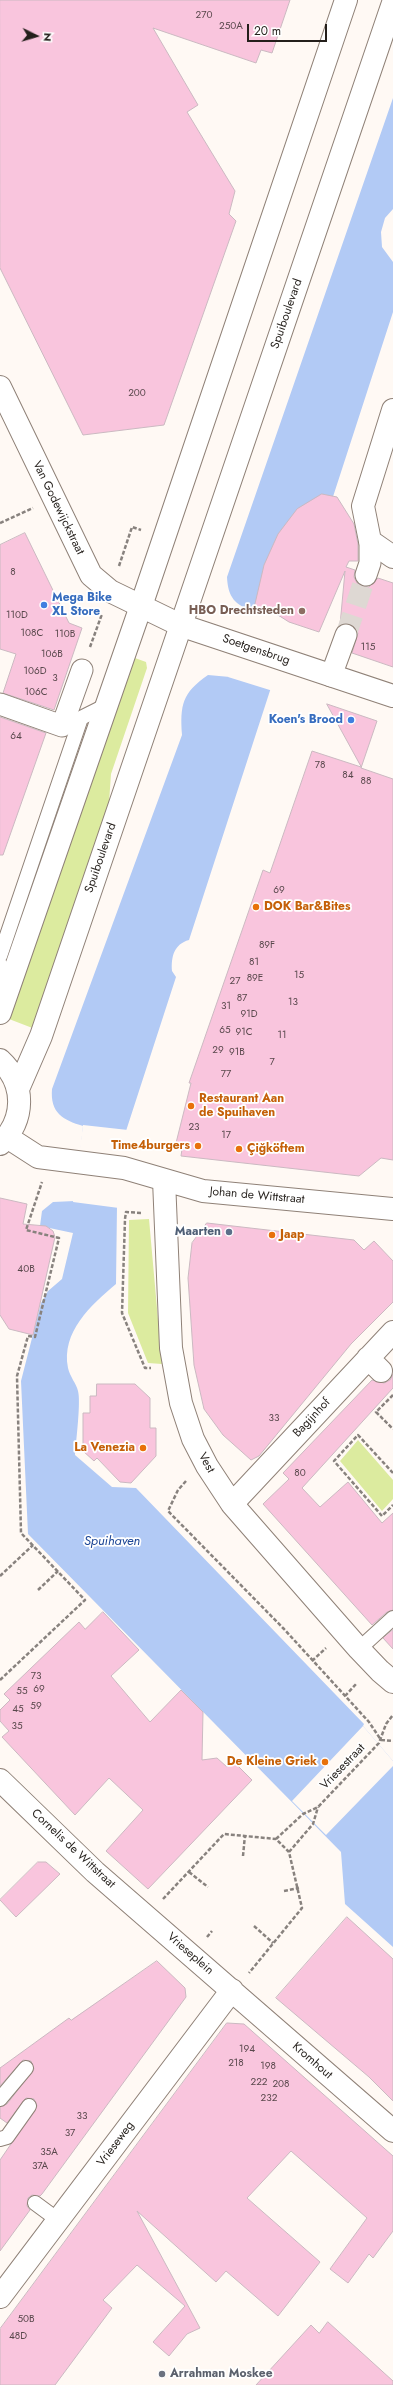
<!DOCTYPE html>
<html>
<head>
<meta charset="utf-8">
<style>
  body { margin:0 }
  #map { position:relative; width:393px; height:2385px; overflow:hidden; background:#fff9f4; font-family:Jost,sans-serif }
  canvas { display:block }
  .north { position:absolute; left:16px; top:16px; width:40px; height:40px; -webkit-text-stroke:3px #fff; paint-order:stroke; rotate:95deg; font-size:11px; font-weight:700; line-height:16px; text-align:center; color:#241f1b }
  .north::after { content:''; display:block; margin:auto; width:14px; height:18px; background:#241f1b; clip-path:polygon(50% 0,100% 100%,50% 72%,0 100%) }
  .scale { position:absolute; left:247px; top:24px; width:80px; height:18px; box-sizing:border-box; border:2px solid #241f1b; border-top:0; padding-left:5px; font-size:12px; line-height:14px; white-space:nowrap; color:#241f1b; -webkit-text-stroke:3px #fff; paint-order:stroke }
</style>
</head>
<body>
<div id="map">
<canvas width="393" height="2385"></canvas>
<div class="north">N</div>
<div class="scale">20 m</div>
</div>
<script>
const g = document.querySelector('canvas').getContext('2d');
g.lineJoin = 'round';
function fillPath(path, color) { g.fillStyle = color; g.fill(path, 'evenodd'); }
function strokePath(path, color, width, dash) { g.strokeStyle = color; g.lineWidth = width; g.lineCap = dash ? 'butt' : 'round'; g.setLineDash(dash || []); g.stroke(path); }
function label(font, color, halo, rows, align = 'center') {
  g.font = font + ' Jost,sans-serif'; g.lineWidth = 3.5; g.setLineDash([]); g.textBaseline = 'middle'; g.strokeStyle = halo; g.fillStyle = color; for (const [text, x, y, turn = 0] of rows) {
    g.save(); g.translate(x, y); g.rotate((+turn || 0) * Math.PI / 180); g.textAlign = isNaN(turn) ? turn : align; if (halo) g.strokeText(text, 0, 0); g.fillText(text, 0, 0); g.restore();
  }
}
const green = new Path2D(`
  M135,658L146,662L147,668L111,774L108,817L35,1029L9,1019L7,1017L130,660Z
  M149,1219L162,1364L148,1363L128,1313L129,1220Z
  M358,1440L393,1480V1499L382,1511L340,1461Z`);
const water = new Path2D(`
  M393,98V209L385,218L381,232L382,247L393,262V312L189,940C174,944 171,957 172,971L176,977L126,1131L117,1206L116,1284C91,1305 61,1332 68,1368C70,1377 76,1383 78,1391C81,1402 76,1441 75,1455L112,1487L136,1488L364,1724L363,1726L393,1761V1947L345,1904L341,1852L28,1534L21,1381L41,1303L48,1291L62,1279L73,1233L40,1226L42,1211L53,1202L75,1201L83,1126C63,1120 50,1113 52,1089L182,735C180,705 182,693 208,675L230,677L253,612C235,604 228,598 227,577Z`);
const pier = new Path2D(`
  M259,607H279L277,615L294,624L273,691L228,677L251,612L259,614Z
  M83,1125L128,1130L119,1208L73,1202Z
  M363,1726L393,1761V1766L326,1835L292,1801Z`);
const building = new Path2D(`
  M0,0H290L272,53L261,50L256,63L153,28L198,105L187,112L235,191L229,214L236,221L164,425L83,435L0,268Z
  M322,494L337,497L354,524L358,544V561H349L346,567L355,570L354,577L357,583L363,586L369,587L378,578L393,583V667L352,653L358,633L350,624L340,625L345,571L319,632L289,622L267,608H254L264,565L278,534L297,509Z
  M25,533L69,623L82,628L54,710L3,693L16,654L0,649V545Z
  M327,704L377,721L361,768L393,779V1160L381,1158L359,1176L181,1156L182,1149L175,1147L191,1083H189L263,870L270,873L312,751L361,767Z
  M0,717L46,733L3,855H0Z
  M0,1198L27,1204L23,1224L46,1226L53,1231L55,1237L33,1335L9,1329L0,1315Z
  M207,1223L354,1240L364,1250L374,1241L393,1261V1302L351,1344L259,1456L251,1460L223,1435L204,1409L194,1365L188,1278L192,1243Z
  M393,1374V1388L302,1488L320,1507L348,1482L382,1523L393,1513V1610L387,1612L372,1625L263,1504L289,1479L283,1473L372,1380L384,1383L390,1380Z
  M97,1384H135L150,1398V1428H156V1456L131,1483L120,1482L97,1458L94,1461L83,1451V1413H90V1396H96Z
  M103,1612L139,1650L111,1676L150,1722L181,1690L203,1712L202,1760L217,1758L227,1767L233,1761L252,1780L148,1889L106,1851L143,1810L109,1778L75,1815L2,1737L9,1731L0,1721V1710L10,1700L4,1694L79,1622L85,1629Z
  M393,1630V1649L383,1638Z
  M38,1862H46L60,1874L16,1917L0,1900Z
  M347,1917L393,1959V2101L369,2077L276,1998Z
  M157,1961L185,1988L186,1997L42,2194L40,2196L32,2195L28,2198L27,2206L30,2210L0,2251V2160L37,2106L34,2099L26,2098L7,2123L0,2118V2107L7,2104L34,2069L31,2061L23,2060L0,2086V2068L69,2018L71,2020Z
  M227,2023L244,2024L393,2156V2231L373,2258L369,2254L348,2283L330,2269L367,2218L291,2151L247,2198L320,2262L278,2316L226,2271L216,2282L137,2211L200,2328L187,2334L169,2356L153,2342L185,2306L137,2265L103,2300L112,2308L55,2385H0V2329Z
  M328,2322L393,2381V2385H256L311,2325L319,2333Z`);
const pedestrianTunnel = new Path2D(`
  M346,635L366,575`);
const path = new Path2D(`
  M0,523L33,508
  M119,566L132,527L141,530
  M90,647L102,614
  M141,1213L126,1212L125,1219L122,1313L145,1368H151
  M393,1395L376,1412L393,1429
  M393,1473L358,1435L334,1461L382,1516L393,1505
  M186,1481L178,1490L168,1511L284,1629L369,1722L381,1740
  M0,1576L33,1545
  M38,1590L58,1571
  M312,1661L326,1648
  M0,1680L85,1600L21,1533L17,1376L28,1336L35,1337L59,1238L26,1230L42,1182
  M345,1696L357,1683
  M381,1740L393,1741
  M276,1839L303,1814L318,1807L379,1743L386,1724L393,1715
  M289,1852L313,1824L318,1807
  M243,1856L245,1835
  M189,1872L208,1887
  M284,1891L299,1888
  M163,1899L224,1834L276,1839L289,1852L302,1908L249,1973
  M254,1926L273,1943
  M207,1937L212,1931`);
const service = new Path2D(`
  M0,956L81,718L107,705
  M0,964L10,985
  M359,1649L393,1618
  M0,2099L26,2068
  M0,2139L7,2137L29,2106
  M35,2203L58,2220`);
const pedestrian = new Path2D(`
  M366,575L370,563V541
  M331,676L346,635
  M0,704L62,726L82,670`);
const minor = new Path2D(`
  M0,387L91,575L110,591L180,625L393,696
  M393,410L363,506L370,541L393,557
  M7,1137L38,1157L124,1168L203,1191L393,1209
  M164,1180L171,1348L181,1403L193,1439L207,1466L232,1504L359,1649L380,1671L393,1682
  M368,1358L381,1371
  M232,1504L393,1332
  M0,1780L95,1872L393,2131
  M0,2297L232,1990`);
const tertiary = new Path2D(`
  M0,1013L141,606L346,0
  M0,1060C26,1084 25,1120 0,1144
  M18,1089L41,1036L393,3`);
const markers = [
  [44,605,4,"#3f7fe0"],
  [302,611,4,"#8d6e63"],
  [351,720,4,"#3f7fe0"],
  [256,907,4,"#e8710a"],
  [191,1106,4,"#e8710a"],
  [198,1146,4,"#e8710a"],
  [239,1149,4,"#e8710a"],
  [229,1232,4,"#5c6f8a"],
  [272,1235,4,"#e8710a"],
  [143,1448,4,"#e8710a"],
  [325,1762,4,"#e8710a"],
  [162,2374,4,"#6b7280"]
];
const numberNames = [
  ["270",204,16],
  ["250A",231,27],
  ["200",137,394],
  ["8",13,573],
  ["110D",17,616],
  ["108C",32,634],
  ["110B",65,635],
  ["115",368,648],
  ["106B",52,655],
  ["106D",35,672],
  ["3",55,679],
  ["106C",36,693],
  ["64",16,737],
  ["78",320,766],
  ["84",348,776],
  ["88",366,782],
  ["69",279,891],
  ["89F",267,946],
  ["81",254,963],
  ["15",299,976],
  ["89E",255,979],
  ["27",235,982],
  ["87",242,999],
  ["13",293,1003],
  ["31",226,1007],
  ["91D",249,1015],
  ["65",225,1031],
  ["91C",244,1033],
  ["11",282,1036],
  ["29",218,1051],
  ["91B",237,1053],
  ["7",272,1063],
  ["77",226,1075],
  ["23",194,1128],
  ["17",226,1136],
  ["40B",26,1270],
  ["33",274,1419],
  ["80",300,1474],
  ["73",36,1677],
  ["69",39,1690],
  ["55",22,1692],
  ["59",36,1707],
  ["45",18,1710],
  ["35",17,1727],
  ["194",247,2050],
  ["218",236,2064],
  ["198",268,2067],
  ["222",259,2083],
  ["208",281,2085],
  ["232",269,2099],
  ["33",82,2117],
  ["37",70,2134],
  ["35A",49,2153],
  ["37A",40,2167],
  ["50B",26,2320],
  ["48D",18,2337]
];
const streetNames = [
  ["Spuiboulevard",287,314,-71],
  ["Van Godewijckstraat",58,508,64],
  ["Soetgensbrug",256,650,19],
  ["Spuiboulevard",101,858,-71],
  ["Johan de Wittstraat",257,1196,5],
  ["Bagijnhof",312,1418,-47],
  ["Vest",206,1463,61],
  ["Vriesestraat",343,1767,-46],
  ["Cornelis de Wittstraat",73,1849,43],
  ["Vrieseplein",190,1954,41],
  ["Kromhout",312,2061,41],
  ["Vrieseweg",116,2144,-53]
];
const shopNames = [
  ["Mega Bike",52,598],
  ["XL Store",52,612],
  ["Koen's Brood",343,720,"right"]
];
const educationNames = [
  ["HBO Drechtsteden",294,611]
];
const foodNames = [
  ["DOK Bar&Bites",264,907],
  ["Restaurant Aan",199,1099],
  ["de Spuihaven",199,1113],
  ["Time4burgers",190,1146,"right"],
  ["Çiğköftem",247,1149],
  ["Jaap",280,1235],
  ["La Venezia",135,1448,"right"],
  ["De Kleine Griek",317,1762,"right"]
];
const serviceNames = [
  ["Maarten",221,1232]
];
const worshipNames = [
  ["Arrahman Moskee",170,2374]
];
const waterNames = [
  ["Spuihaven",112,1542]
];
fillPath(green, '#dceb9f');
fillPath(water, '#b2caf5');
fillPath(pier, '#fff9f4');
fillPath(building, '#f9c5dd');
strokePath(building, '#cbb9c1', 1);
strokePath(pedestrianTunnel, '#ded8d3', 21, [21, 10]);
strokePath(service, '#8f8177', 16);
strokePath(pedestrian, '#8f8177', 23);
strokePath(minor, '#8f8177', 24);
strokePath(tertiary, '#8f8177', 24);
strokePath(path, '#88827e', 2.5, [4, 2]);
strokePath(service, '#fff', 14);
strokePath(pedestrian, '#fff', 21);
strokePath(minor, '#fff', 22);
strokePath(tertiary, '#fff', 22);
for (const [x, y, r, color] of markers) { const dot = new Path2D(); dot.arc(x, y, r, 0, 2 * Math.PI); g.fillStyle = color; g.fill(dot); strokePath(dot, '#fff', 1.5); }
label('10px', '#59484c', null, numberNames);
label('12px', '#241f1b', '#fff', streetNames);
label('bold 12px', '#366cbe', '#fff', shopNames, 'left');
label('bold 12px', '#785e54', '#fff', educationNames, 'right');
label('bold 12px', '#c56008', '#fff', foodNames, 'left');
label('bold 12px', '#4e5e75', '#fff', serviceNames, 'right');
label('bold 12px', '#5b616d', '#fff', worshipNames, 'left');
label('italic 13px', '#1b4595', '#fff', waterNames);
</script>
</body>
</html>
